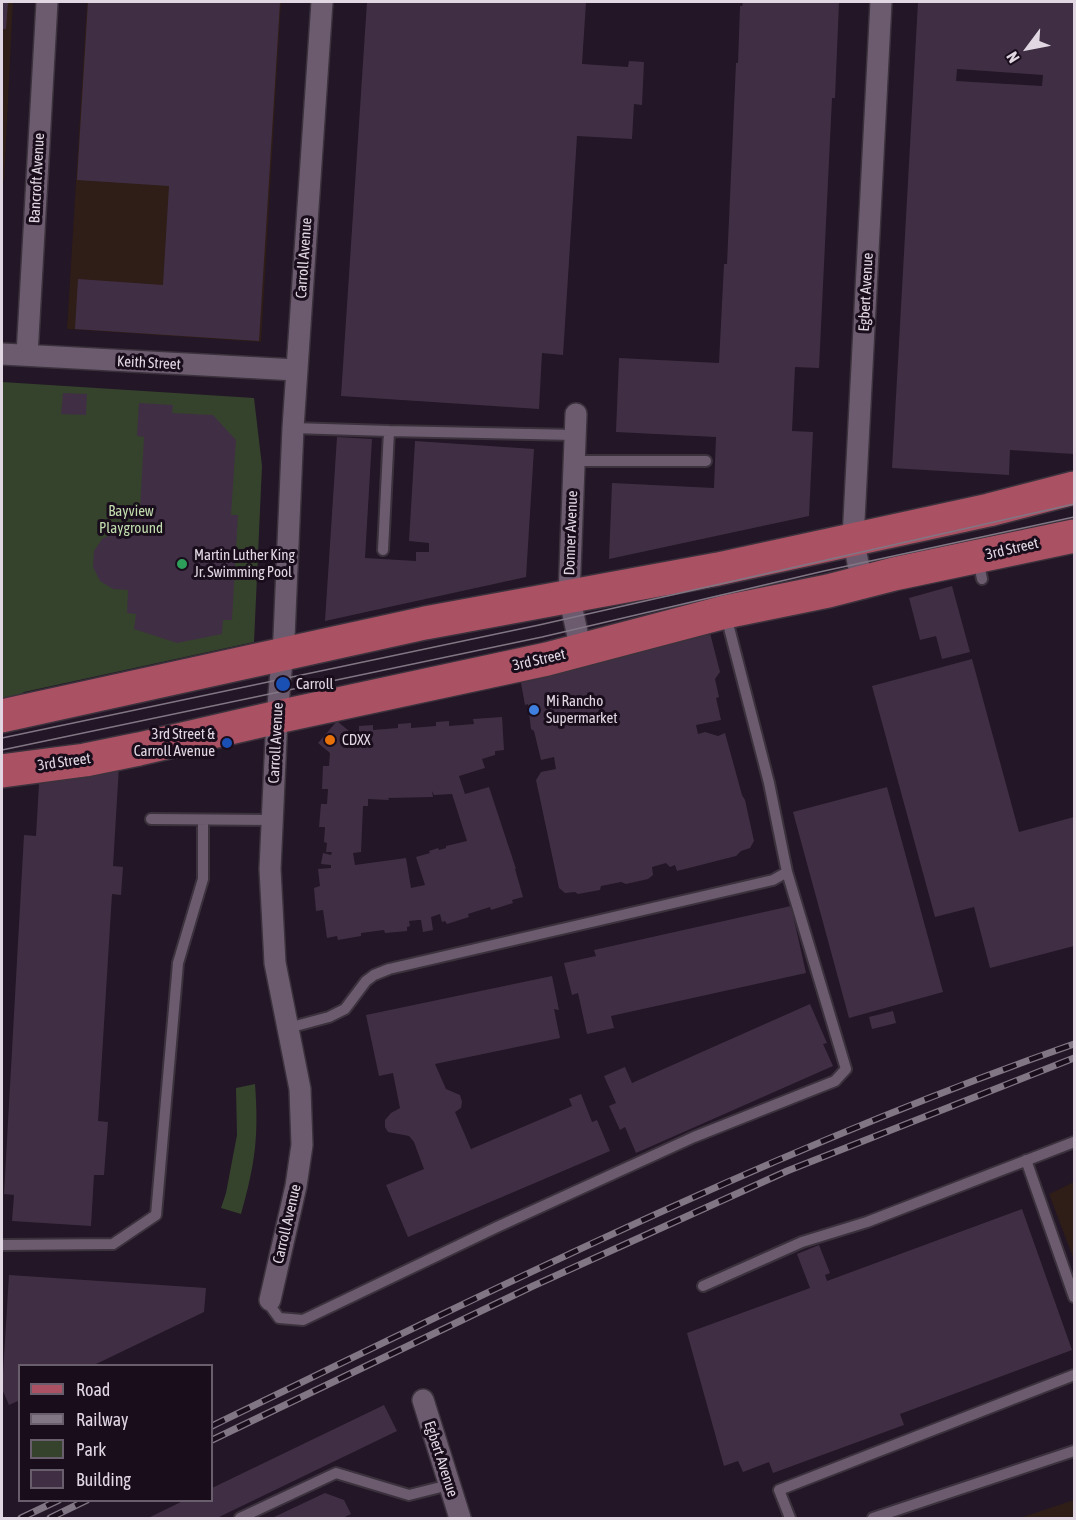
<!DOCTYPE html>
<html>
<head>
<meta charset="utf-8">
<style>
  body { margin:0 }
  #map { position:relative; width:1076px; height:1520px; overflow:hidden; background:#231626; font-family:"Asap Condensed",sans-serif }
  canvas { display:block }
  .frame { position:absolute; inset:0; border:3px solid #e0d7e2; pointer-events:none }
  .legend { position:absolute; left:18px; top:1364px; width:195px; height:138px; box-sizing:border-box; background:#190d1c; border:2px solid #695e6b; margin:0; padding:8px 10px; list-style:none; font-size:18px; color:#e0d7e2 }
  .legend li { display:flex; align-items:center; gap:12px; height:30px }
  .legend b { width:30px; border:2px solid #695e6b }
  .north { position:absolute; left:998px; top:18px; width:60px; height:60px; -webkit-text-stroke:4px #190d1c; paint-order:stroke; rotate:238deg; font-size:16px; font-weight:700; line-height:24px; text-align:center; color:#e0d7e2 }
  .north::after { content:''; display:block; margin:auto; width:21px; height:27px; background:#e0d7e2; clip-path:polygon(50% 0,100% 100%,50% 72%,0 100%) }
</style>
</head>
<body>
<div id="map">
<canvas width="1076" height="1520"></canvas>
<div class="frame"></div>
<ul class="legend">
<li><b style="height:8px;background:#aa5163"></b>Road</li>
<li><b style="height:8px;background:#817684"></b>Railway</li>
<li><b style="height:16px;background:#35432c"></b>Park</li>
<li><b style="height:16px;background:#402f44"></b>Building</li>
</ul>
<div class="north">N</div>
</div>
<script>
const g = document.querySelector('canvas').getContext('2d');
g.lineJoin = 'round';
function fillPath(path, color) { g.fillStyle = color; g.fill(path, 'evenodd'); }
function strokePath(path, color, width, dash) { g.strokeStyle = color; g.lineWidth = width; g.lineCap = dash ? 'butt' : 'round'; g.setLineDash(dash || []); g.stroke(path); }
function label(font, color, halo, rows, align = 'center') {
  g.font = font + ' "Asap Condensed",sans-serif'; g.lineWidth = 6; g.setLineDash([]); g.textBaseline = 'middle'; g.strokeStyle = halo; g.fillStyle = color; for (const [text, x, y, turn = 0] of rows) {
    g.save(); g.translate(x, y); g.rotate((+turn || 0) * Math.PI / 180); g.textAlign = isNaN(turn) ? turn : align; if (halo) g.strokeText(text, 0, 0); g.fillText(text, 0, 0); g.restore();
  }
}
const industrial = new Path2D(`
  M2,2H13L4,181L2,180Z
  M87,2H281L261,342L67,329Z
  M1074,1182V1260L1049,1194Z
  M1074,1500V1518H1020Z`);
const green = new Path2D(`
  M2,382L254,398L262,466L254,642L24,692L17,697L2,700Z
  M255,1084C259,1136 255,1165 241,1214L221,1208L226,1193L237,1135L236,1088Z`);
const building = new Path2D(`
  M2,2H8L6,29H2Z
  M88,2H280L259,341L75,329L78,279L163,285L169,186L77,180Z
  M367,2H586L582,64L628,67L629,61L644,62L642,105L634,104L632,139L577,136L563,355L542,353L539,409L341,396Z
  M743,2H839L835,98H832L819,368L795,367L792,431L813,432L809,516L609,559L612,483L714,488L716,437L616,432L619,358L719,363L724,264H727L736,63H738L740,6H742Z
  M918,2H1074V454L1010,450L1009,475L892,468ZM957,69L1043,75L1042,86L956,81Z
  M63,393L87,394L86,415L61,414Z
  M139,403L173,405L172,413L213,415L236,440L231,515H238L232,620H223L222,634L177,643L134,629L136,614L127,613L128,590L113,589L100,581L93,567L94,551L102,539L116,532H131L133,509H140L144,437L137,436Z
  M337,437L372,439L365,558L416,561V552H429V543L409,541L415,441L534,449L526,577L325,621Z
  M952,586L970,652L942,659L936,636L920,640L909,598Z
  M710,633L720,672L715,679L719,697L716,698L721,720L696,725L698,734L705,732L718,736L725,733L742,795L745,800L754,841L750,848L741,851L736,856L677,871L675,865L670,867L666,863L652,867L653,875L648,879L626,884L621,882L601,886L600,890L578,894L575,892L565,893L559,888L536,780L541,772L556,769L554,757L541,760L534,731L531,729L528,704L525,705L521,683L528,672Z
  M972,659L1019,832L1074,817V946L990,968L974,907L935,917L872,686Z
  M502,717L504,750L495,751V755L482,759L485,768L459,776L465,794L489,787L516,869H515L523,897L512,900L513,903L491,910L490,907L468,914L469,917L447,924L445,921L442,922L440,914L431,917L433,930L423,932L421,920H418L409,921L410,926L407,927V931L385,933L384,930L361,933V936L338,940L337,936L327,938L323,910L316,911L314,888L320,886L318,869L331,868V865L321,864L323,853L331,855L332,852H326L327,843L324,842L325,827H319L321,804H327L328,789H322L323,766H329L330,753L318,743L337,721L349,731H359V726L373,725V730L398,728V724L411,723V728L436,726V722L449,721V726L474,724L473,719ZM432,791L434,795L452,794L467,841L446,846V848L439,850L438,848L429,851L430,853L416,857L425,885L411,888L406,858L355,865L353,853L361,852L363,806H368V799L389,800L388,798L433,797Z
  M119,766L113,866L123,867L121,895L112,894L98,1121L108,1122L104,1175H94L91,1226L12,1221L14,1195L4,1194L24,835L36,836L39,784Z
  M887,787L943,992L849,1018L793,812Z
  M791,906L806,973L611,1016L614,1028L587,1034L578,993L572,995L564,963L596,956L594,950Z
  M552,976L559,1010L554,1009L560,1038L435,1064L446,1089L460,1095L462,1102L461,1108L455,1112L471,1149L572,1106L569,1099L581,1094L592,1122L597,1120L610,1151L408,1237L386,1185L424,1169L414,1142L409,1136L388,1132L385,1127V1120L391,1113L400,1108L393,1073L379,1076L366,1015Z
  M810,1004L827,1043L823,1044L833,1066L636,1153L625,1127L620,1130L609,1106L616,1103L604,1076L625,1067L632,1083Z
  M893,1011L896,1023L872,1029L869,1017Z
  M1022,1209L1072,1350L900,1414L904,1425L773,1473L769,1462L743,1472L738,1461L724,1466L687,1333L810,1288L797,1254L819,1245L830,1273L825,1275L827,1281Z
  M9,1275L206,1288L204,1312L92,1366H20V1400L9,1405L2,1389Z
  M384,1405L397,1431L217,1518H148L185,1500H212V1488Z
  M325,1493L344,1500L351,1514L343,1518H272Z`);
const lane = new Path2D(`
  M293,428L389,431L383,550
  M389,431L575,435
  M574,461H706
  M978,559L982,579
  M151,819L272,820
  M288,1028L329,1017L345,1009L366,981L374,975L389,969L773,880L787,872L769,783L726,616
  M1026,1160L1074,1297
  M2,1245L113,1244L156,1215L178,963L203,879V820
  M703,1286L802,1242L867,1222L1074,1142
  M270,1300L271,1307L279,1318L303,1320L497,1227L694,1137L835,1081L846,1069L787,872
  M240,1518L336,1473L409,1495L449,1485
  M790,1518L779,1490L1074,1375
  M873,1518L1074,1451`);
const street = new Path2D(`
  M2,354L296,370
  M27,355L47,2
  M576,414L569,596L581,650
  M862,582L853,539L881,2
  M270,1300L296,1186L302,1145L300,1089L275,963L270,869L277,717L284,637L293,428L322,2
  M423,1400L460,1518`);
const primary = new Path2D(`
  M2,716L425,623L718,569L989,510L1074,488
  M2,771L85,760L139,749L282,716L547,659L725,612L828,591L894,574L1074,536`);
const tram = new Path2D(`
  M2,738L539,625L1074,504
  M2,750L542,637L824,571L1074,517`);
const rail = new Path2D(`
  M212,1426C494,1289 777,1148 1074,1044
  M212,1440L533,1286L787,1171L1074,1058
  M21,1518L59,1500
  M50,1518L87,1500`);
const markers = [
  [182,564,6,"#2e9e5b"],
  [283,684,8,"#1a4fb4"],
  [534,710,6,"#3f7fe0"],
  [330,740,6,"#e8710a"],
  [227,743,6,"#1a4fb4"]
];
const streetNames = [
  ["Bancroft Avenue",37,178,-87],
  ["Carroll Avenue",304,258,-86],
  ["Egbert Avenue",866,292,-87],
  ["Keith Street",149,363,3],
  ["Donner Avenue",571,533,-88],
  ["3rd Street",1012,549,-13],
  ["3rd Street",539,660,-13],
  ["Carroll Avenue",276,743,-87],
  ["3rd Street",64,762,-8],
  ["Carroll Avenue",287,1224,-77],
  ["Egbert Avenue",441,1459,72]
];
const parkNames = [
  ["Bayview",131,511],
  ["Playground",131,528]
];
const poiNames = [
  ["Martin Luther King",194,555],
  ["Jr. Swimming Pool",194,572],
  ["Carroll",296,684],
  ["Mi Rancho",546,701],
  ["Supermarket",546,718],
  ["3rd Street &",215,734,"right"],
  ["Carroll Avenue",215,751,"right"],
  ["CDXX",342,740]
];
fillPath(industrial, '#2f1d18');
fillPath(green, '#35432c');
fillPath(building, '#402f44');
strokePath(lane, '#3b323d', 14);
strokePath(street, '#3b323d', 24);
strokePath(primary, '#3b323d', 36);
strokePath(lane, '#6c5b6f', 10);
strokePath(street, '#6c5b6f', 21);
strokePath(primary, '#aa5163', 33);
strokePath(tram, '#817684', 1.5);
strokePath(rail, '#817684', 7);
strokePath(rail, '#190d1c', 4.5, [14]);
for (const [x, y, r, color] of markers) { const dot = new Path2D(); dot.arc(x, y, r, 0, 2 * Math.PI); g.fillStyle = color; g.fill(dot); strokePath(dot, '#190d1c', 2); }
label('15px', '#e0d7e2', '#190d1c', streetNames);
label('15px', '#c1ddad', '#190d1c', parkNames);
label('15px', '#e0d7e2', '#190d1c', poiNames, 'left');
</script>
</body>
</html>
